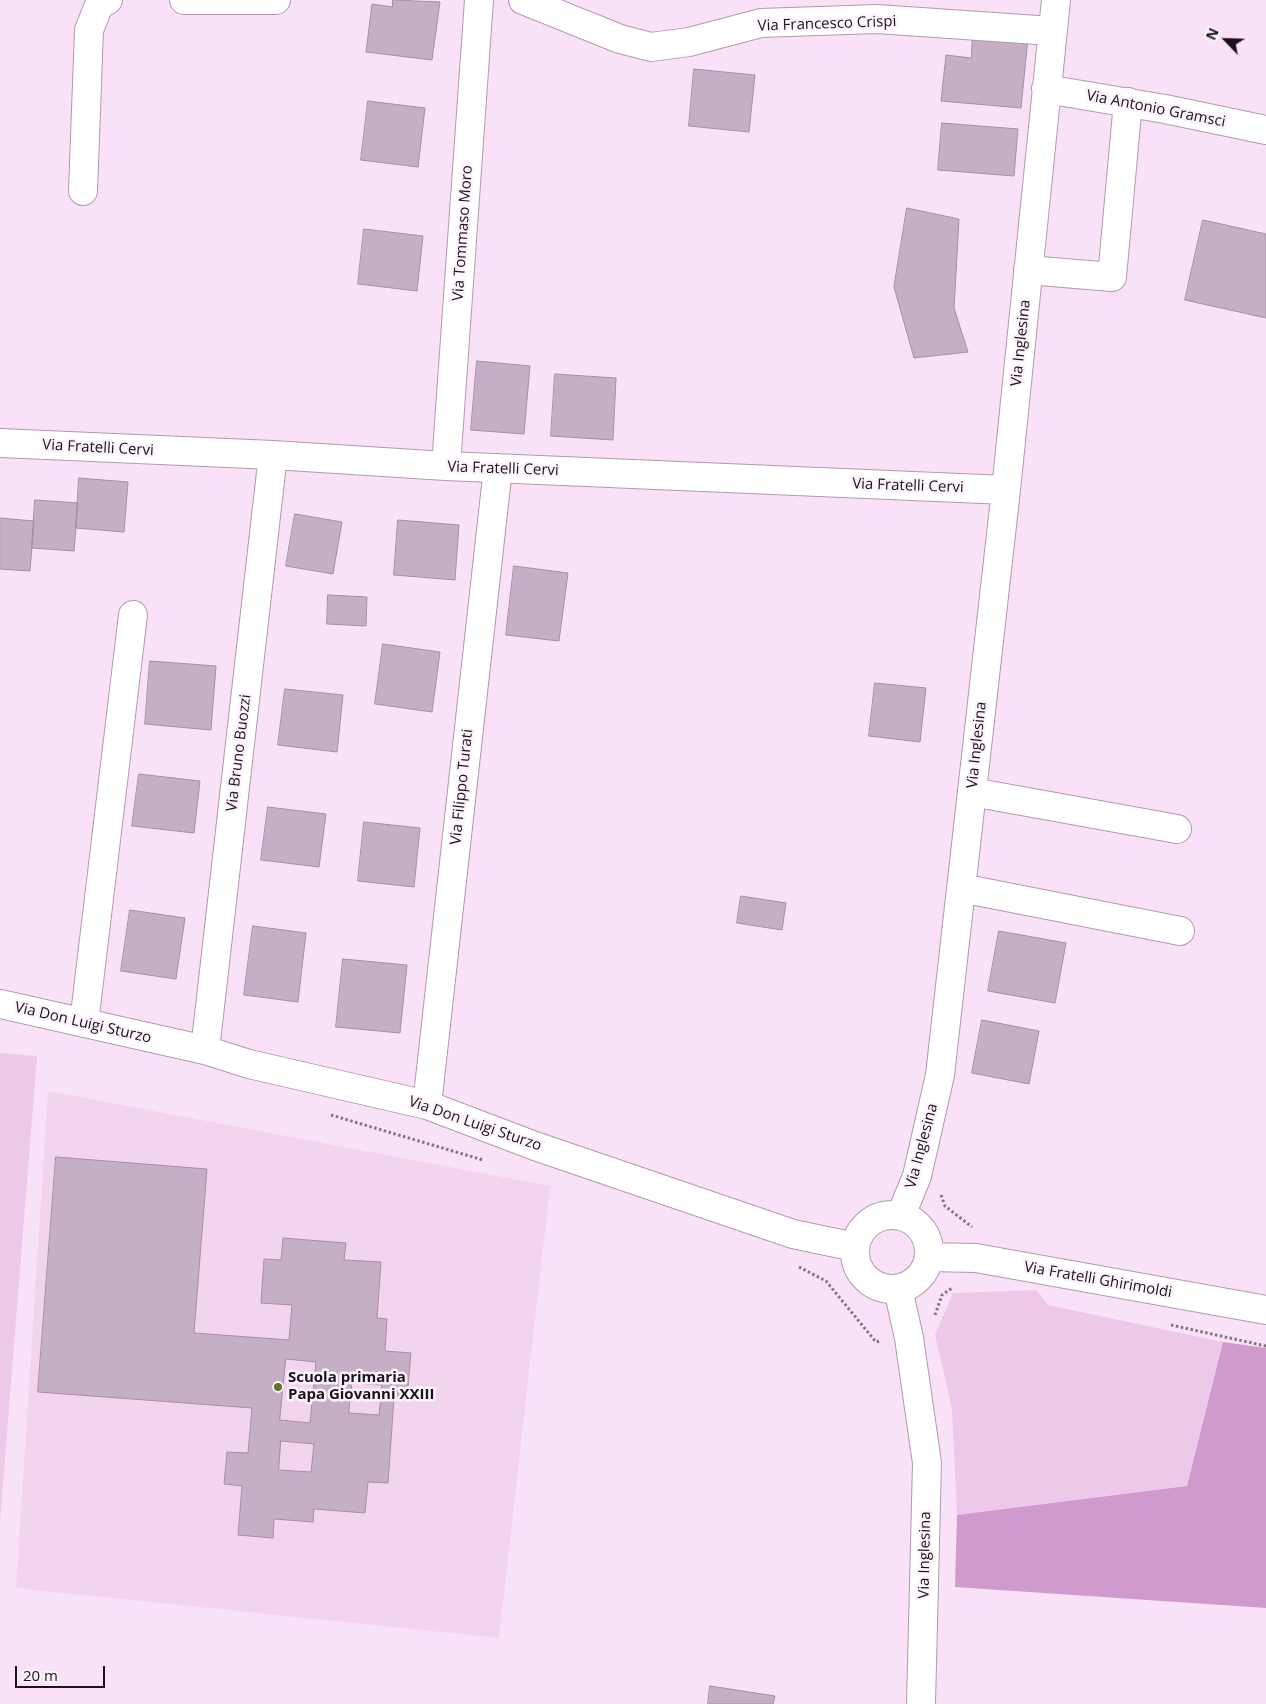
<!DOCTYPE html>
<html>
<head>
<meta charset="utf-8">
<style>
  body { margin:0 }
  #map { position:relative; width:1266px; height:1704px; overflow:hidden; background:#f9e1f7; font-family:"Open Sans",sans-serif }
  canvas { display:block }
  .north { position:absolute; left:1201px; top:15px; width:50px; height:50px; -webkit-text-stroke:4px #fdf3fc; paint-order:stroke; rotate:294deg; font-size:14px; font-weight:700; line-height:20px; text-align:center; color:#1b131a }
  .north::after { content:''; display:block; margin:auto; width:18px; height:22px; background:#1b131a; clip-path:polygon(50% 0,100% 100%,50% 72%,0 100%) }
  .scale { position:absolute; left:15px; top:1666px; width:90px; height:22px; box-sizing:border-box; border:2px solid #1b131a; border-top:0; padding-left:6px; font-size:15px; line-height:18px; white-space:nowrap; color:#1b131a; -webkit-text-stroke:4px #fdf3fc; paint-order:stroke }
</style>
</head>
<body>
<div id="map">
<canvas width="1266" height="1704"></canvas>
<div class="north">N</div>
<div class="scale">20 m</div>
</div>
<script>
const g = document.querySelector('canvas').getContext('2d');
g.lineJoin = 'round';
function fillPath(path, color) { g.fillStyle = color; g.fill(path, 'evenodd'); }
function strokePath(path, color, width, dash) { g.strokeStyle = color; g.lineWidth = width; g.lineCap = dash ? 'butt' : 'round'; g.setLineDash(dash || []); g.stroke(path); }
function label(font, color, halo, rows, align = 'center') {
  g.font = font + ' "Open Sans",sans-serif'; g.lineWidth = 5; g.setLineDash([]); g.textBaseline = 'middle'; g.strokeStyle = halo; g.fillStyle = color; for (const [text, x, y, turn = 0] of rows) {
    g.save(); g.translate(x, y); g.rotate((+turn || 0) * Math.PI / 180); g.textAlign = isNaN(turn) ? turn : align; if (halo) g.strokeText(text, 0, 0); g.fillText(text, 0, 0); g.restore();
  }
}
const built = new Path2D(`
  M48,1091L550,1186L499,1638L16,1588Z`);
const green = new Path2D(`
  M0,1053L37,1056L0,1521Z
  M1037,1290L1048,1305L1223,1342L1187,1486L957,1515L952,1409L935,1335L953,1293Z`);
const forest = new Path2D(`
  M1223,1342L1266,1348V1608L955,1587L957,1515L1187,1486Z`);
const building = new Path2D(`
  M393,0L440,2L432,60L366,52L372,4L392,7Z
  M973,32L1028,38L1021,108L941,101L946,55L971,58Z
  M694,69L755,75L749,132L689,126Z
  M368,101L425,108L418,167L361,160Z
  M942,123L1018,129L1014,176L938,170Z
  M907,208L959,219L954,308L968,352L914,358L894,287Z
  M1203,220L1266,234V318L1185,300Z
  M364,229L423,236L417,291L358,284Z
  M477,361L530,366L524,434L471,430Z
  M555,374L616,378L613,440L551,436Z
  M79,478L128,482L124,532L76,528Z
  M35,500L78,503L74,551L32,548Z
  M295,514L342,522L333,574L286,566Z
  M0,518L34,521L30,571L0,569Z
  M398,520L459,525L455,580L394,575Z
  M514,566L568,573L559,641L506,635Z
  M328,595L367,597L366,626L327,624Z
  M383,644L440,652L432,712L375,704Z
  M150,661L216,666L211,730L145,724Z
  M875,683L926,688L920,742L869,736Z
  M285,689L343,695L337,752L278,745Z
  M139,774L200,781L194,833L132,826Z
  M268,807L326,814L319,867L261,860Z
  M364,822L420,828L414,887L358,881Z
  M741,896L786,903L782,930L737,923Z
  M130,910L185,918L176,979L121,971Z
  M253,926L306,933L298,1002L244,995Z
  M999,931L1066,943L1055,1003L988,991Z
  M343,959L407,965L400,1033L336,1027Z
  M982,1020L1039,1031L1029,1084L972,1073Z
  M56,1157L207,1169L194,1333L289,1340L292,1305L261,1303L264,1259L281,1260L283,1238L346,1243L344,1260L381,1262L377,1318L387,1319L385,1351L411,1353L407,1399L394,1398L388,1483L368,1482L365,1513L314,1509L313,1522L274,1519L273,1538L238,1535L242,1486L224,1484L227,1452L248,1453L252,1408L38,1392ZM286,1359L316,1362L310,1423L280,1420ZM352,1383L382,1385L379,1415L349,1413ZM281,1441L314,1444L311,1472L279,1470Z
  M710,1686L775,1696L773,1704H708Z`);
const path = new Path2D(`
  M331,1115L483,1160
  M941,1195L945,1206L972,1227
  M799,1267L826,1281L876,1342L880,1341
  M935,1315L942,1295L952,1288
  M1171,1325L1266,1346`);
const minor = new Path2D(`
  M184,0H276
  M523,0L620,39L651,47L689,42L761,23L877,19L1052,31
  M1046,89L1165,109L1266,130
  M83,191L89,30L99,5L108,0
  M1028,270L1112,277L1128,102
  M0,443L273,455L446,466L1006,490
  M446,466L479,0
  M972,792L1177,829
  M961,888L1180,931
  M0,1004L205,1050L249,1064L427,1105L535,1146L793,1234L855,1247
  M84,1023L133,615
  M205,1050L273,455
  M427,1105L498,468
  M855 1252a37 37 0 1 1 74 0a37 37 0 1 1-74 0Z
  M901,1215L917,1176L940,1075L1006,490L1056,0
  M929,1257L976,1258L1266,1310
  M898,1289L909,1338L927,1463L921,1704`);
const markers = [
  [278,1387,5,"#667522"]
];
const streetNames = [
  ["Via Francesco Crispi",827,24,-2],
  ["Via Antonio Gramsci",1156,109,11],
  ["Via Tommaso Moro",463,233,-86],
  ["Via Inglesina",1021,343,-84],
  ["Via Fratelli Cervi",98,448,3],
  ["Via Fratelli Cervi",503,469,2],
  ["Via Fratelli Cervi",908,486,2],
  ["Via Inglesina",977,745,-84],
  ["Via Bruno Buozzi",239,753,-83],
  ["Via Filippo Turati",462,787,-84],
  ["Via Don Luigi Sturzo",83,1023,13],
  ["Via Don Luigi Sturzo",475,1124,19],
  ["Via Inglesina",922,1146,-75],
  ["Via Fratelli Ghirimoldi",1098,1280,10],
  ["Via Inglesina",925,1555,-89]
];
const poiNames = [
  ["Scuola primaria",288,1378],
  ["Papa Giovanni XXIII",288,1395]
];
fillPath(built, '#f2d4ef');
fillPath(green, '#edc9e9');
fillPath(forest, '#d09acc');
fillPath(building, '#c6afc4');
strokePath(building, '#a68fa4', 1);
strokePath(minor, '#b19aaf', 30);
strokePath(path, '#857583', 3, [2.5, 2.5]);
strokePath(minor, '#fff', 28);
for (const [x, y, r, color] of markers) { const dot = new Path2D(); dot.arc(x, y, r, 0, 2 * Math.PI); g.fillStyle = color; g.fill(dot); strokePath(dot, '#fdf3fc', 2); }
label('15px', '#1b131a', '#fdf3fc', streetNames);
label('bold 15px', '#1b131a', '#fdf3fc', poiNames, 'left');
</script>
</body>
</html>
